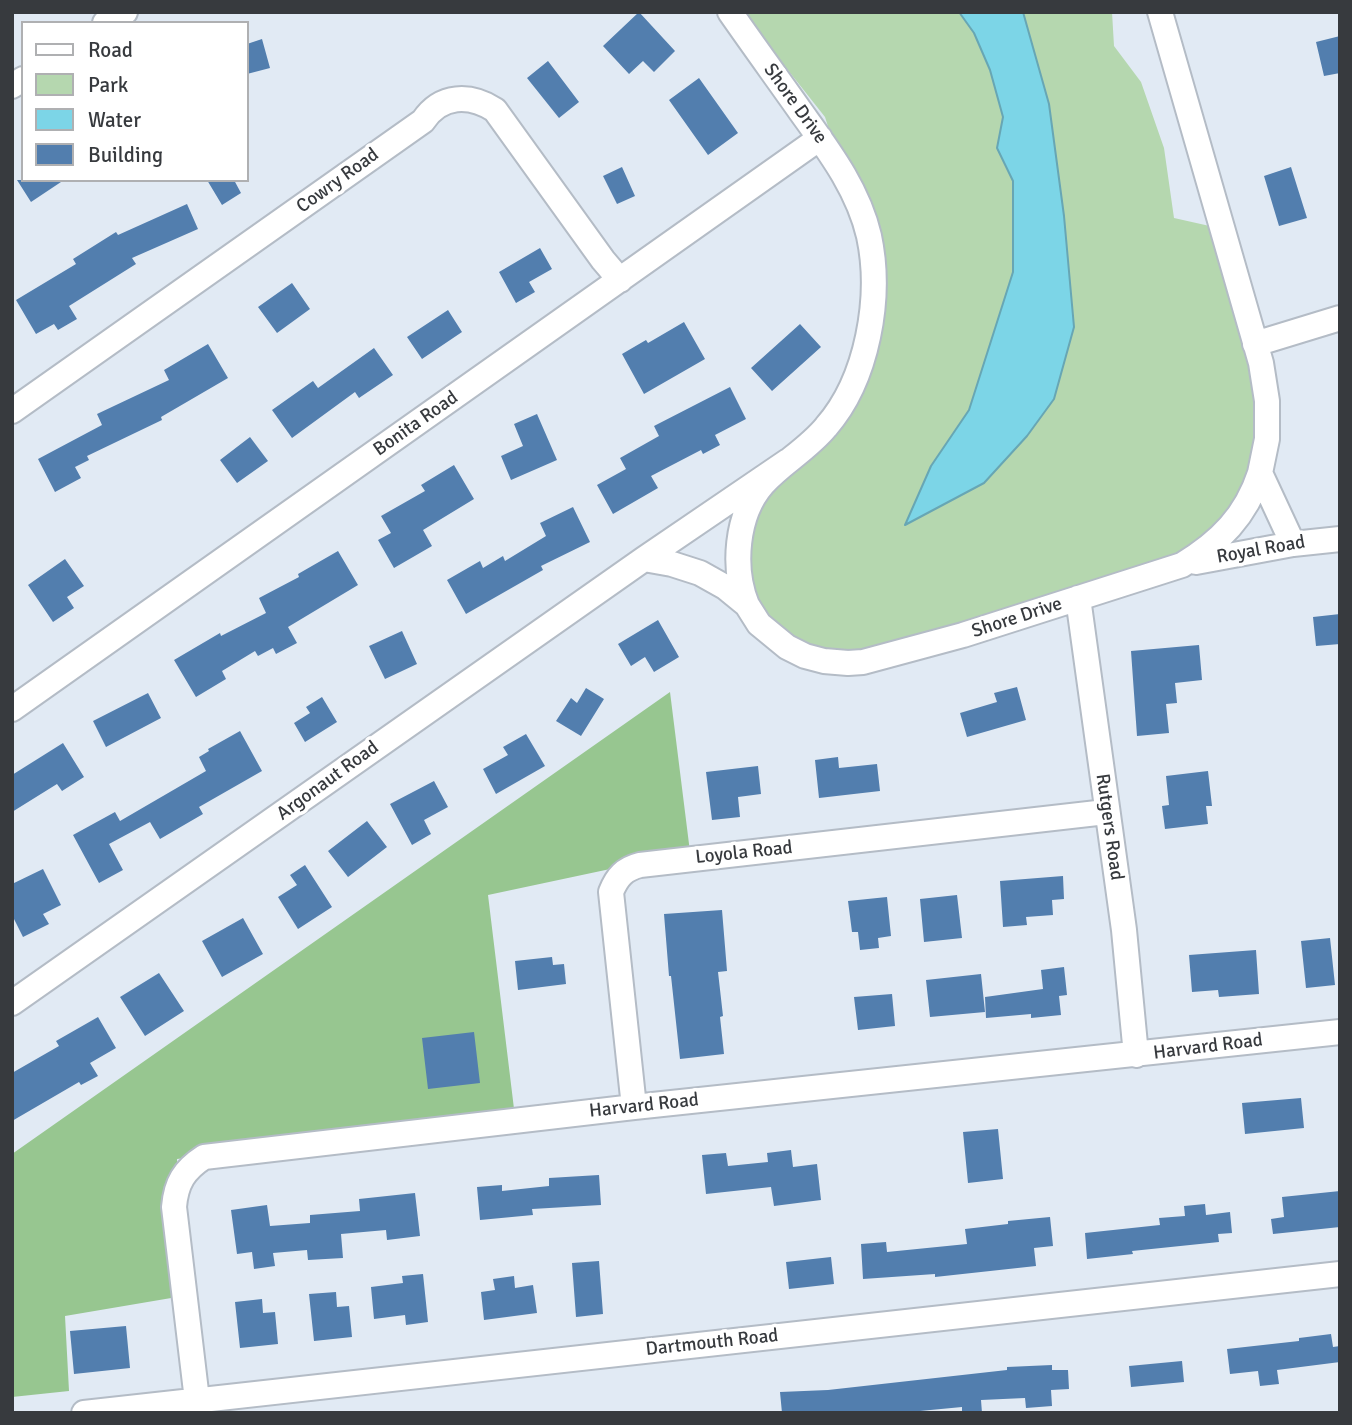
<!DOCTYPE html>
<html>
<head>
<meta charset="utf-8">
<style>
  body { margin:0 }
  #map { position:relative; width:1352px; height:1425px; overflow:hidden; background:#e1eaf4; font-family:Signika,sans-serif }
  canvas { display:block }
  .frame { position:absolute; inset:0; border:14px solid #373a3e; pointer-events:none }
  .legend { position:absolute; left:21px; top:21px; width:228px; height:161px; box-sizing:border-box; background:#fff; border:2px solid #afb0b2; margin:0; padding:9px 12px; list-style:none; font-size:21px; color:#373a3e }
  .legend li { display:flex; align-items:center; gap:14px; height:35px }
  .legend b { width:35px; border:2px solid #afb0b2 }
</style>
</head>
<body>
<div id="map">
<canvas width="1352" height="1425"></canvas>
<div class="frame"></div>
<ul class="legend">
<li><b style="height:9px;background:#fff"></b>Road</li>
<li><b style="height:19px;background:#b5d7af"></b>Park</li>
<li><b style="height:19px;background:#7cd5e7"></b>Water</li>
<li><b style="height:19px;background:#527eae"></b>Building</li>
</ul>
</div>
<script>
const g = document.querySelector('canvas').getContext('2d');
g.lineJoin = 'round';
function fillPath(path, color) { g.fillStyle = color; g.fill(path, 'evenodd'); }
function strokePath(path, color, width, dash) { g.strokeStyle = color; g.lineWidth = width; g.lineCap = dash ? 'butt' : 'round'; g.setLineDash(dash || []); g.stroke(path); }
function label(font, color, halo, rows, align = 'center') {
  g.font = font + ' Signika,sans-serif'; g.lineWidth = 7; g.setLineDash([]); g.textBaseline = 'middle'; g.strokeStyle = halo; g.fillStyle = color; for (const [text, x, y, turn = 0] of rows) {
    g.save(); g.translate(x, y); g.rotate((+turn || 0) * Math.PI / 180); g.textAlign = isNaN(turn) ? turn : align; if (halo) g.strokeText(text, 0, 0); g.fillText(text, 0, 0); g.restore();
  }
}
const green = new Path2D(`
  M742,12H959L974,33L990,71L1003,117L997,148L1013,181V272L969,410L931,466L906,524L984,483L1027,436L1054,398L1074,327L1064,216L1049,104L1023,12H1112L1114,46L1141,82L1164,148L1174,218L1223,229L1246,303L1261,467L1212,550L836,664L764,626L745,554L765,494L814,446L881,290L825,117Z`);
const forest = new Path2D(`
  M670,692L690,852L488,895L515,1117L177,1159L183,1296L65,1316L69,1391L12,1397V1154Z`);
const water = new Path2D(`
  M959,12H1023L1049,104L1064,216L1074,327L1054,399L1027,436L984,483L905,525L931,466L969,410L1013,272V181L997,148L1003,117L990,70L974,33Z`);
const building = new Path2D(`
  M639,12L675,51L654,72L643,61L629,74L603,46Z
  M1340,36V73L1324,76L1316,42Z
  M262,39L270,68L247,74V44Z
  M548,61L579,102L559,118L527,78Z
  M699,78L738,133L708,155L669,100Z
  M622,167L635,196L617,204L603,176Z
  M1291,167L1307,218L1279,226L1264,176Z
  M17,180H64L31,202Z
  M207,180H234L241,193L222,205Z
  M187,204L198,229L132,258L136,264L69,306L77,319L58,330L54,324L36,334L16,300L76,264L73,259L116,232L118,235Z
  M540,248L552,269L529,282L535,292L516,303L499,272Z
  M292,283L310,309L277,333L258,307Z
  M448,310L462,332L422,359L407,337Z
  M684,322L705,359L644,394L622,354L646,340L648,343Z
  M800,324L821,347L772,391L751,368Z
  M208,344L228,378L161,417L162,420L87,456L89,460L75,467L81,478L55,492L38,459L102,425L97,414L169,380L164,370Z
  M374,348L393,375L359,398L355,392L292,438L272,410L313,381L318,388Z
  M730,387L746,419L715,435L720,445L703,454L701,450L651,476L658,488L613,514L597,485L626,469L620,458L659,436L654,426Z
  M537,414L557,460L511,480L501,456L523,446L514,424Z
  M250,437L268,461L237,483L220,460Z
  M454,465L474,499L423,530L432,546L394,568L378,540L391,533L381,516L425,491L421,485Z
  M573,507L590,542L541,566L543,570L466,614L447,580L480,561L483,568L503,556L505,561L546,536L540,523Z
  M338,551L358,585L288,627L297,643L276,654L273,648L258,656L255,651L222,671L226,679L196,697L174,660L220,633L221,636L266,613L259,598L299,577L298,574Z
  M65,559L84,586L67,597L74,608L53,622L28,585Z
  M1340,614V644L1316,646L1313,617Z
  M658,620L679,657L654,672L645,657L631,666L618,644Z
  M402,631L417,664L385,679L369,646Z
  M1199,645L1202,680L1175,683L1177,703L1166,704L1169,733L1137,736L1131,651Z
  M1017,687L1026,720L967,737L960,713L997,702L994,693Z
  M586,688L604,699L581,736L556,721L571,698L577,703Z
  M148,693L161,718L106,747L93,721Z
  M322,697L337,722L305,742L294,723L310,713L306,707Z
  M240,731L262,771L199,807L203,814L160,839L150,822L109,844L123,870L99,883L73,835L115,812L120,821L206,771L199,757L209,751L208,749Z
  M526,734L545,766L496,794L483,769L508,755L503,747Z
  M63,743L84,777L62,791L57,784L12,812V775Z
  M838,757L839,768L877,764L880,791L819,798L815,760Z
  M758,766L761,794L738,797L740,817L712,820L706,772Z
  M1208,771L1212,806H1206L1208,824L1165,829L1162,806L1169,805L1166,776Z
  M434,781L448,807L424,820L431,834L412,845L390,804Z
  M367,821L387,847L348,877L328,851Z
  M305,865L332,907L298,929L278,897L297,885L290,875Z
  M43,869L61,905L43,914L49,924L23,937L12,915V884Z
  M1063,876L1064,899L1052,900L1053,915L1026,917L1027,925L1003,927L1000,881Z
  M957,895L962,938L924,942L920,899Z
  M887,897L891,936L878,938L879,948L860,950L858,932H852L848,901Z
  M722,910L727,971L718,972L723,1016L720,1017L724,1054L680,1059L671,976H669L664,914Z
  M243,918L263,954L222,977L202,941Z
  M1330,938L1335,985L1306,988L1301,941Z
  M1256,950L1259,994L1219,997L1218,990L1192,992L1189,955Z
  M552,957L553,965L564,964L566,984L518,990L515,961Z
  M1064,967L1067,995L1059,996L1061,1015L1031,1018V1014L986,1018L985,997L1043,989L1041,970Z
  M159,973L184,1011L145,1036L120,997Z
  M981,974L985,1012L930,1017L926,980Z
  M892,994L895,1026L858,1030L854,997Z
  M98,1017L116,1048L90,1063L98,1076L81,1085L79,1082L12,1121V1073L59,1046L56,1041Z
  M474,1032L480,1083L428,1089L422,1038Z
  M1301,1098L1304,1128L1245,1134L1242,1103Z
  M998,1129L1003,1179L968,1183L963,1132Z
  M791,1150L793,1167L817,1164L821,1200L774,1206L771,1187L706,1194L702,1155L726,1153L728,1166L768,1162L767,1153Z
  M599,1175L601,1205L532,1209L533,1215L480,1220L477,1187L502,1185V1191L549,1186V1178Z
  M1340,1191V1227L1273,1234L1271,1219L1284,1217L1282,1197Z
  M415,1193L420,1236L387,1240L386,1230L341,1234L343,1258L308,1260L307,1250L273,1253L275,1266L254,1269L252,1252L237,1254L231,1210L267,1205L270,1226L310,1223V1215L360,1211L359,1199Z
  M1205,1204L1206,1215L1230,1212L1232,1233L1218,1234L1219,1242L1132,1251L1133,1254L1087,1259L1085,1233L1160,1225L1159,1218L1185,1216L1184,1206Z
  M1050,1217L1053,1246L1034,1248L1036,1266L935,1277V1274L863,1279L861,1244L886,1242L887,1252L967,1244L965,1229L1008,1224V1221Z
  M831,1257L834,1284L789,1289L786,1262Z
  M599,1261L603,1314L576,1317L572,1263Z
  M423,1274L428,1322L406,1325L405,1315L374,1319L371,1287L403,1283L402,1276Z
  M514,1276L515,1288L533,1285L537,1313L484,1320L481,1292L495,1290L493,1279Z
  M336,1292L337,1307L349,1306L352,1337L314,1341L309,1294Z
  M262,1299L263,1313L275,1312L278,1344L240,1348L235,1302Z
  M126,1326L130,1368L74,1374L70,1331Z
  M1331,1334L1333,1347L1340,1346V1362L1277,1370L1279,1384L1260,1386L1258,1371L1230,1374L1227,1349L1299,1341V1338Z
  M1182,1361L1184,1382L1131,1387L1129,1366Z
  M1052,1365V1370H1068L1069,1389L1051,1390L1052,1406L1026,1408L1025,1398L981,1400L982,1413H962V1407L899,1413H782L780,1392L828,1390L1007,1370V1367Z`);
const street = new Path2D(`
  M730,12C753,45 777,78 801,112C829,151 858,189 869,236C882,297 868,379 826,427C808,449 782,463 763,484C736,515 732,568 747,605
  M1160,12L1261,363L1267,401V439L1260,473L1293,544
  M105,23L125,12
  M12,86L23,79
  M1255,344L1340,318
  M12,411L423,121C441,94 470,94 495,110L603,260L620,280
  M644,559L672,564L700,573L725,587L747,605L759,624L787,647L805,656L824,661L848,663L863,662L963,635L1182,565C1220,542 1246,516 1260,473
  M1196,562L1293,544L1340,539
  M1078,598L1124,930L1136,1055
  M12,709L820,138
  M12,1003L644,559L788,461
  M634,1107L611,892C617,877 624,869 640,865L1106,812
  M197,1400L174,1207C176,1183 184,1170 204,1157L634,1107L1340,1032
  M84,1413L1340,1274`);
const streetNames = [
  ["Shore Drive",795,104,54],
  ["Cowry Road",338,181,-36],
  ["Bonita Road",416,424,-35],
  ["Royal Road",1261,550,-10],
  ["Shore Drive",1017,618,-18],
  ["Argonaut Road",328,781,-36],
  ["Rutgers Road",1109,827,82],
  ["Loyola Road",744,853,-6],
  ["Harvard Road",1208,1047,-7],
  ["Harvard Road",644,1106,-6],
  ["Dartmouth Road",712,1343,-6]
];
fillPath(green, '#b5d7af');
fillPath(forest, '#97c690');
fillPath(water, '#7cd5e7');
strokePath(water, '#67a6b4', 2);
fillPath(building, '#527eae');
strokePath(street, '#b4bcc6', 28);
strokePath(street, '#fff', 24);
label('19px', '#373a3e', '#fff', streetNames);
</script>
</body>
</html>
